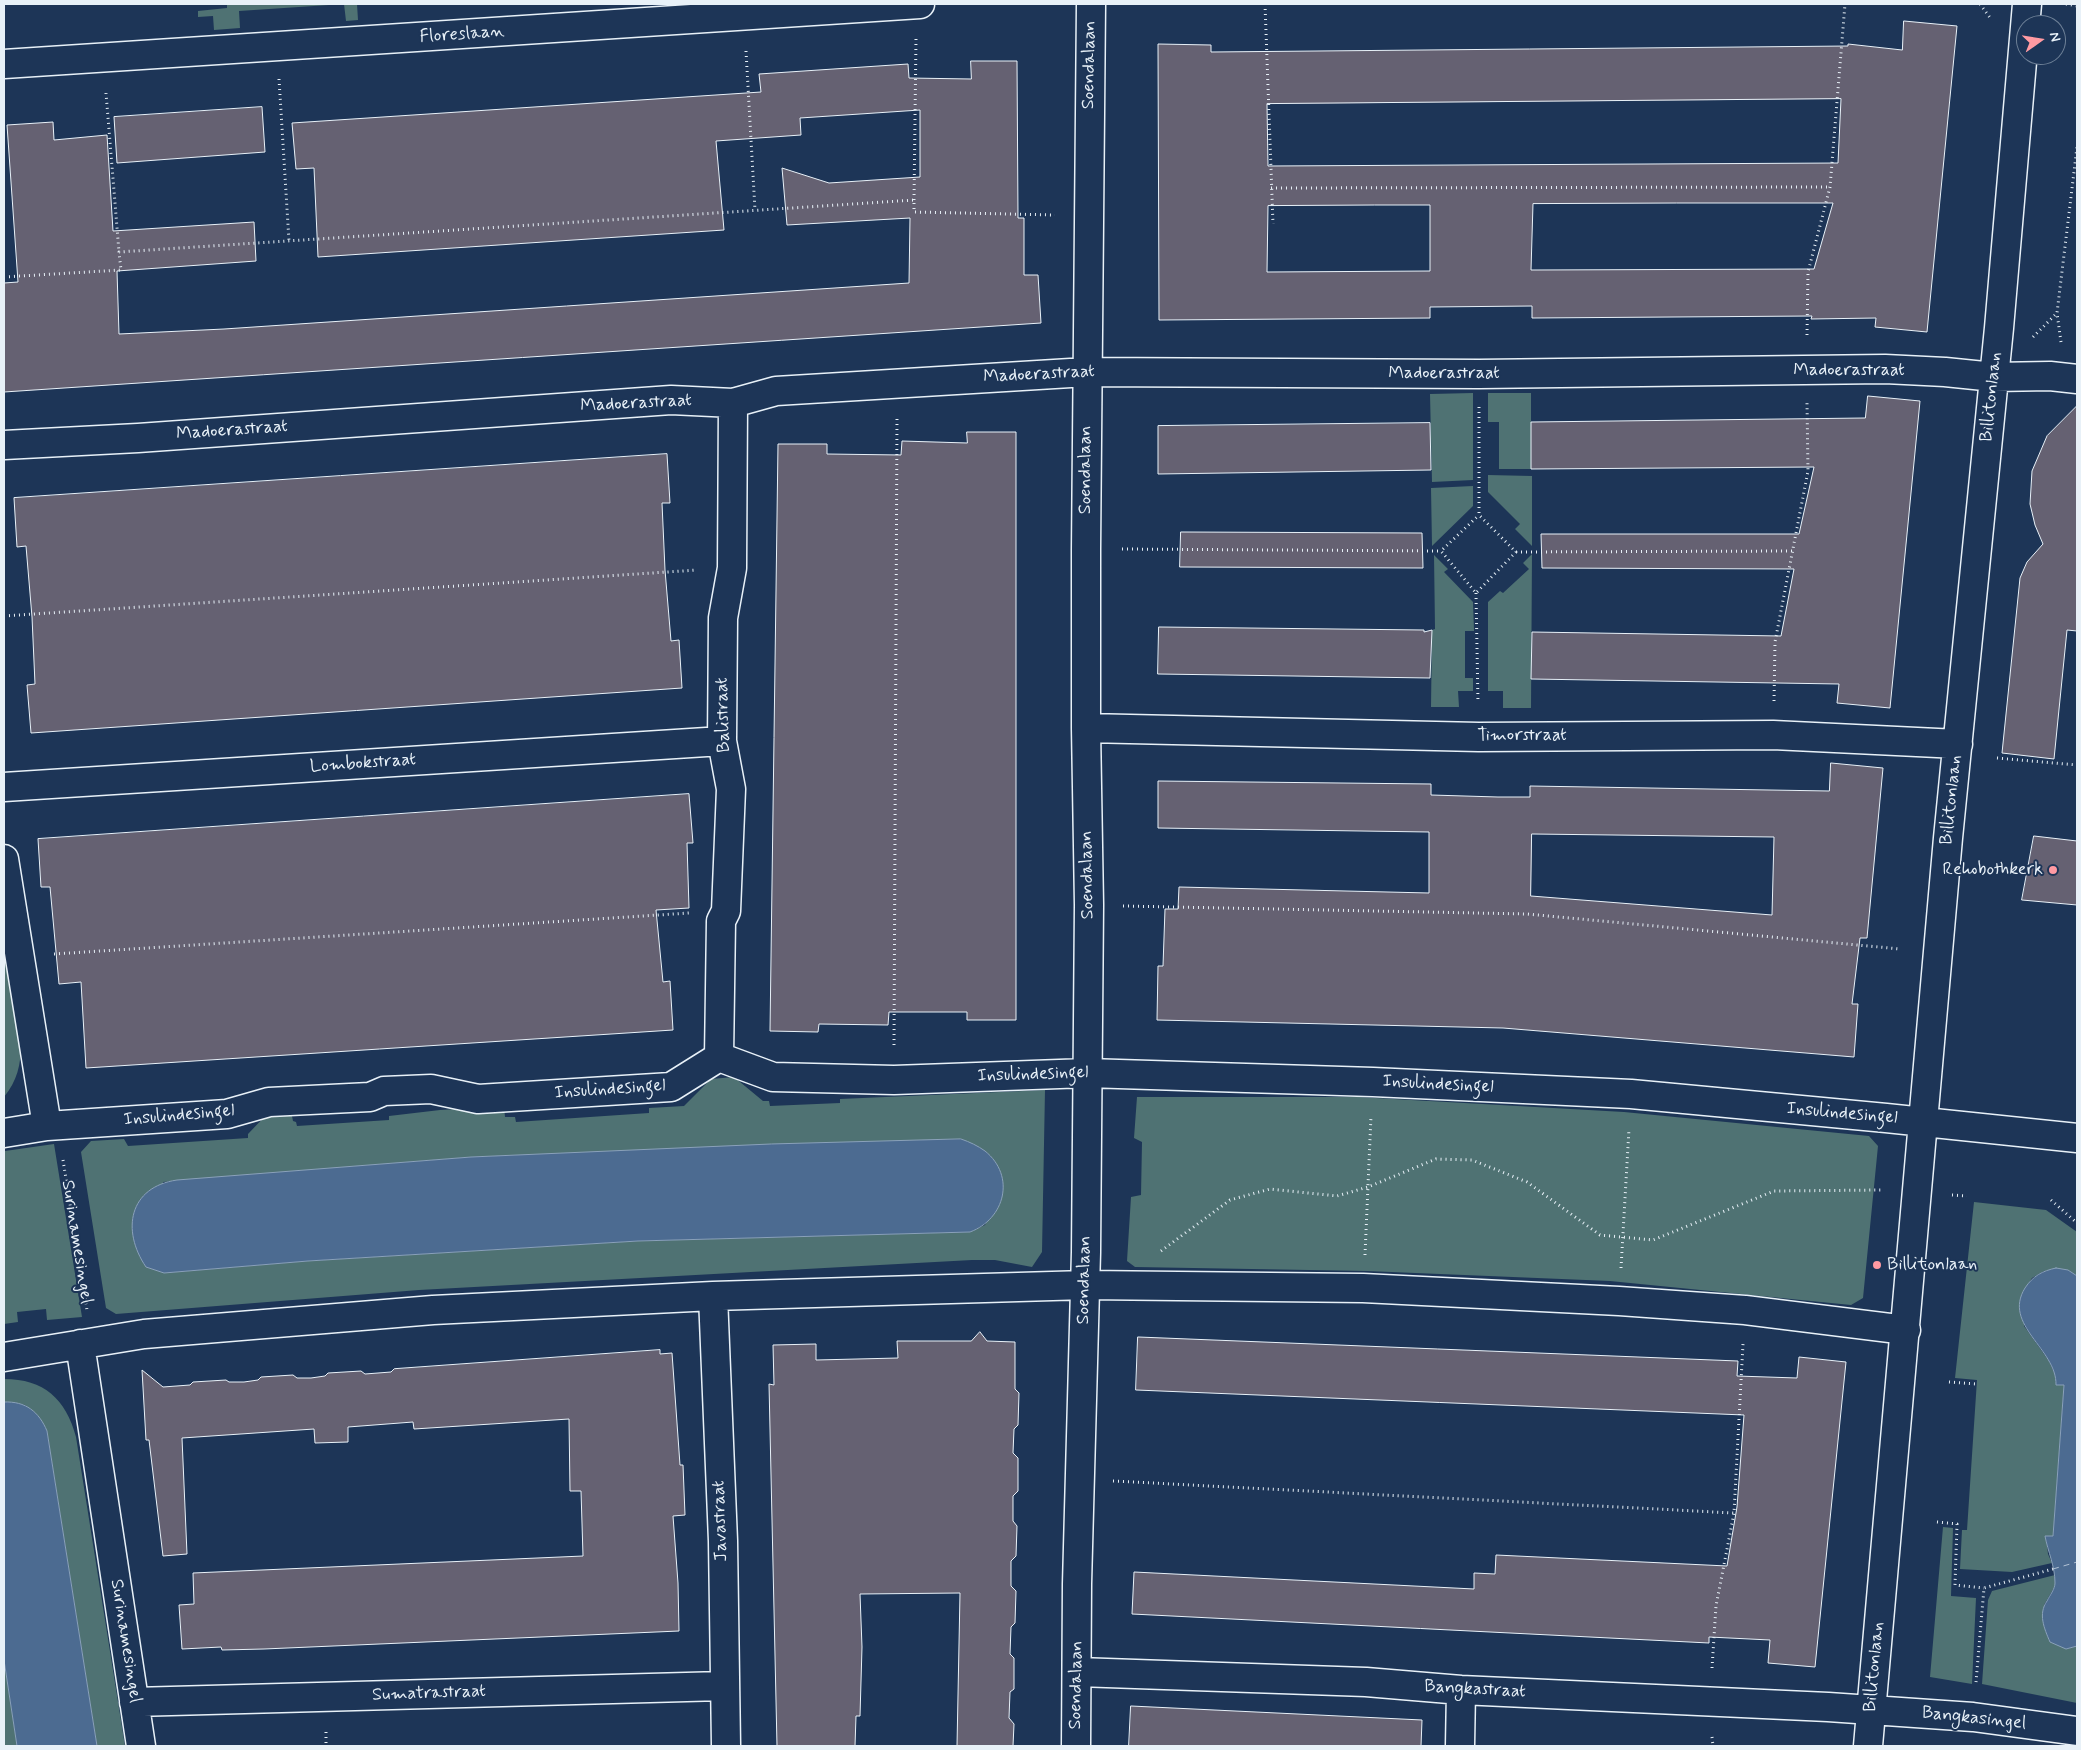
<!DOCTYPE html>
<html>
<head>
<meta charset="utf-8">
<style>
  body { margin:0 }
  #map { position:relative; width:2081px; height:1750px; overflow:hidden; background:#1d3557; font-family:Mynerve,sans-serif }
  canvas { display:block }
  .frame { position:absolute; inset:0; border:5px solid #e8f1f8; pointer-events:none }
  .north { position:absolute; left:2016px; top:15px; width:50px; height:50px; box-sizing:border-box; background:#1d3557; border:1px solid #6e8097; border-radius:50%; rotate:77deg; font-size:14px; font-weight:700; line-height:20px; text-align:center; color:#e8f1f8 }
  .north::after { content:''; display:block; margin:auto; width:18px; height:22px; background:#ff9aa2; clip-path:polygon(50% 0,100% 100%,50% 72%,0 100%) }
</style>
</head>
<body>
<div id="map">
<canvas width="2081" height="1750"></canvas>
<div class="frame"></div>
<div class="north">N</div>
</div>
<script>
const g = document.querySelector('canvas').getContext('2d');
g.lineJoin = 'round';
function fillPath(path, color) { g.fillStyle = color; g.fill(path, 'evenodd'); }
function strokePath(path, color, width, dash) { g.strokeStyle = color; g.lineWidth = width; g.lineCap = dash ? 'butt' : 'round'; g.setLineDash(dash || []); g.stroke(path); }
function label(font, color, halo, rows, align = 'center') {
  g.font = font + ' Mynerve,sans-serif'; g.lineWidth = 4; g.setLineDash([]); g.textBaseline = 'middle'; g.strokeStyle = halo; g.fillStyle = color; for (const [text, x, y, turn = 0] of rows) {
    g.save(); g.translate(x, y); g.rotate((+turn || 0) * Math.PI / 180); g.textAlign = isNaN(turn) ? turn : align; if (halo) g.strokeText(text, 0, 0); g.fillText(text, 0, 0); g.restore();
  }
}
const green = new Path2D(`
  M227,4H357L358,20L346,21L344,4L239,11L240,28L214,30L213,16L198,17V11L227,8Z
  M1473,393V480L1432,482L1430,394Z
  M1488,393H1531V469H1499V422H1488Z
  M1488,475L1532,476V546L1515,529L1520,524L1488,492Z
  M1473,486V506L1432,546L1431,488Z
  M1532,554L1531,708H1503V691H1488V602L1500,591L1503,593L1529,569L1523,563Z
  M1434,555L1448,569L1444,572L1473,602L1474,631H1465V678H1473V691H1458L1459,707H1431L1432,630L1435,629Z
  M4,935L21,1044C21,1065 17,1081 4,1097Z
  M734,1077L763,1101H769L770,1106L840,1103V1099L1045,1090L1042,1252L1032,1267L995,1260H972L419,1290L116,1314L106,1308L81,1152L91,1141L124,1139L128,1146L248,1138V1134L269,1112L291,1111L293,1121L296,1122L297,1126L389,1120V1116L440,1110L504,1106L505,1117H515L516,1122L649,1113V1108L684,1106L711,1079ZM961,1139L986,1152L993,1160L1002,1180L1003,1189L985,1225L970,1232L638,1241L308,1261L164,1273L163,1182L471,1157Z
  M1137,1097H1358L1624,1112L1869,1136L1878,1146L1863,1298L1851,1305L1610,1281L1367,1271L1135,1267L1127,1261L1131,1197L1141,1195L1142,1142L1134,1138Z
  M54,1144L82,1317L47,1320L46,1309L17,1312L18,1322L4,1324L5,1151Z
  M1974,1202L2046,1210L2077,1232V1276L2068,1270L2044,1271L2032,1278L2024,1291V1326L2049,1361L2056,1377L2064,1385L2053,1536H2046L2048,1554L2052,1563L2012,1572L1960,1569L1962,1530H1967L1977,1380L1955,1378Z
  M4,1379C44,1379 66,1399 76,1437L125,1746H97L47,1431L25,1405L4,1402Z
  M1943,1527L1953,1528L1951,1596L1976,1598L1972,1684L1930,1677Z
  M2055,1575V1586L2044,1605L2066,1649L2077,1646V1703L1982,1684L1988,1600L1992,1591Z
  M4,1660L17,1746H4Z`);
const water = new Path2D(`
  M961,1139C970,1142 978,1146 985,1151C1016,1176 1005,1219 970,1232L638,1241L308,1261L164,1273L146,1267C121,1230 129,1187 177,1180L471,1157L771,1144Z
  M2056,1268L2068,1270L2077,1276V1646L2066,1649L2050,1642C2044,1628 2038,1614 2047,1601C2050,1595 2055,1589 2055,1583C2055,1566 2048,1552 2045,1536H2053L2064,1385H2056C2057,1349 2002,1325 2025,1288C2033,1276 2042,1271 2056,1268Z
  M4,1402C26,1401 39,1412 47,1431L97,1746H17L4,1660Z`);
const ferry = new Path2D(`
  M2053,1569L2077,1562`);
const building = new Path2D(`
  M1904,21L1957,26L1927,332L1875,327L1876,318L1811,319L1812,316L1532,318V306L1430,307V318L1159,320L1158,44L1211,45V52L1848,46V44L1902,50ZM1841,99L1838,163L1268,166L1267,104ZM1677,203H1833L1814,269L1531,270L1533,204ZM1375,205H1430V271L1267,272L1268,206Z
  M971,61H1017L1018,218H1024V275H1038L1041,323L4,392V283L18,282L7,125L53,122L54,140L107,135L113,231L254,222L256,261L117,271L119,334L224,329L909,283L910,218L787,225L782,168L829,183L920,177V110L800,118L801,135L716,141L724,230L318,257L314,168L296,169L292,123L761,92L759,74L908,64L909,78L971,79Z
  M262,107L265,152L117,163L114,117Z
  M1868,396L1920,401L1890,708L1837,703L1839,684L1531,679L1532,632L1781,636L1794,569L1542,568L1541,534H1799L1814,467L1531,469V422L1865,418Z
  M2077,406V631L2067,630L2054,759L2002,753L2020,578L2027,562L2043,544L2035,525L2030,504L2032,471L2047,436Z
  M1430,423L1431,470L1158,474V426Z
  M967,432H1016V1020H967V1012H889L888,1025L819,1024L818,1032L770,1031L778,444H827V454L901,455L902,441L967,443Z
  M667,454L670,503H662L665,570L671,641L679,640L682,688L31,733L27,685L35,684L32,617L26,546L17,547L14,498Z
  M1181,532L1422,533L1423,568L1180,567Z
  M1159,627L1424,630V632L1432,630L1430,678L1158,674Z
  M1831,763L1883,768L1867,938H1860L1852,1004H1858L1854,1057L1503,1028L1157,1020L1158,966H1163L1165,909H1178L1179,887L1429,893V832L1158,828V781L1431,784V795L1498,797H1530V786L1829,791ZM1532,834L1774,837L1772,915L1531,896Z
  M689,794L693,843H687L689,908L656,910L663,982L670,981L673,1030L86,1068L81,982L59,984L50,887H41L38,839Z
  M2034,836L2077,841V905L2022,900Z
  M980,1332L987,1341L1015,1342V1389L1019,1393L1018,1425L1014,1429L1013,1453L1018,1458V1491L1013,1496V1521L1017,1526L1016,1556L1011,1561V1586L1016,1591L1015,1623L1011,1627L1010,1654L1014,1658V1689L1010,1692L1009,1718L1014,1724L1013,1746H957L960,1593L860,1594L862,1647L860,1716H856L855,1746H777L769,1384L774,1385L773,1345L816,1344V1360L898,1358L897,1341H971Z
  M1138,1337L1738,1361L1737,1376L1797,1378L1799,1357L1846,1362L1815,1667L1768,1663L1770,1640L1709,1637V1643L1132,1614L1134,1572L1474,1589V1573L1495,1574L1496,1555L1727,1566L1737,1507L1744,1415L1136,1390Z
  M660,1350V1354L672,1353L680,1465H683L685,1515L673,1516L678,1583L679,1631L264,1649L222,1650L221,1647L182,1649L179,1605L194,1604L193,1573L583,1556L581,1491H570L569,1419L414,1429L413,1422L348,1427V1442L315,1443L314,1429L182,1438L187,1554L163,1556L149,1440H146L142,1370L163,1387L190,1385L193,1382L226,1380L229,1382H244L258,1380L261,1377L293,1375L297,1378H311L325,1376L328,1373L361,1371L365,1374L391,1372L394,1369Z
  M1131,1706L1422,1720L1421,1746H1129Z`);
const path = new Path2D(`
  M1265,4L1273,224
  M1980,4L1991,19
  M2066,4L2077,6
  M746,51L755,210
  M279,79L289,241
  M106,93L119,252
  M1271,188L1830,187
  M914,200L916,38
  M4,277L121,270L119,252L914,200V212L1055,215
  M1807,335L1808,272L1830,187L1845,4
  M2033,337L2057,313
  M2061,342L2057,313L2077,147
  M1479,407V515L1516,552L1476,593L1441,551L1479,515
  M1122,549L1441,551
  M1516,552L1793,551
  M1476,593L1478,703
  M4,616L697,570
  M1774,701L1775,642L1808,471L1807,403
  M1997,758L2077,765
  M1123,906L1527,914L1900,949
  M54,954L689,913
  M894,1045L897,419
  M63,1160L87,1310
  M1952,1195L1967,1196
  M2051,1200L2077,1223
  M1161,1251L1230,1200L1270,1189L1337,1196L1368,1187L1436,1159L1472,1160L1527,1182L1600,1235L1653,1240L1774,1191L1882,1190
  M1365,1255L1371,1116
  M1621,1268L1629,1129
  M1949,1382L1976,1384
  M1113,1481L1734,1513
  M1937,1522L1957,1524L1955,1585L1984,1588
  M1712,1668L1716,1606L1734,1513L1743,1344
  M1976,1682L1984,1588L2053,1569
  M326,1732V1746
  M1712,1737L1713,1746`);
const minor = new Path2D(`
  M4,64L920,4
  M4,445L138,438L671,400L733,403L776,391L1087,372L1479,374L1885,369L1945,372L1994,377L2050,376L2077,379
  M1086,728L1479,737L1773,735L1958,744
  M4,787L722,741
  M4,859L47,1126
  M719,1057L721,921L726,911L731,789L722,741L723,618L732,568L733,403
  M4,1133L47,1126L227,1114L269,1102L370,1097L384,1091L431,1089L478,1099L671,1087L719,1057L773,1077L894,1080L1087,1073L1373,1082L1631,1094L1886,1118L2077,1138
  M713,1296L723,1541L726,1746
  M80,1344L141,1746
  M4,1357L144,1334L433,1310L713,1296L1086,1285L1363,1288L1619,1301L1745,1310L1906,1330
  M1078,1672L1366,1682L1461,1690L1828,1707L1973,1717L2077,1731
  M134,1702L723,1686
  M1076,1746L1077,1584L1086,1252L1089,905L1086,728V549L1091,4
  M1460,1746L1461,1690
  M1868,1746L1948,838L1999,328L2027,4`);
const markers = [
  [2053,870,5,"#ff9aa2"],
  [1877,1265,5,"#ff9aa2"]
];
const streetNames = [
  ["Floreslaan",462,35,-4],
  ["Soendalaan",1090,65,-89],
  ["Madoerastraat",1849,371],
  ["Madoerastraat",1444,374],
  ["Madoerastraat",1039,375,-3],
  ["Billitonlaan",1992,397,-84],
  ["Madoerastraat",636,404,-3],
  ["Madoerastraat",232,431,-4],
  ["Soendalaan",1086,470,-90],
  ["Balistraat",724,715,-92],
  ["Timorstraat",1522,736],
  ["Lombokstraat",363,764,-4],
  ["Billitonlaan",1952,800,-84],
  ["Soendalaan",1088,875,-91],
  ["Insulindesingel",1033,1075,-2],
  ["Insulindesingel",1438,1085,3],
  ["Insulindesingel",610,1090,-4],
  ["Insulindesingel",1842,1114,5],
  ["Insulindesingel",179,1116,-5],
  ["Surinamesingel",76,1242,81],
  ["Soendalaan",1085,1280,-89],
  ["Javastraat",721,1521,-92],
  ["Surinamesingel",125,1641,81],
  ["Billitonlaan",1875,1667,-85],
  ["Soendalaan",1077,1685,-89],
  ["Bangkastraat",1475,1690,3],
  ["Sumatrastraat",429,1694,-2],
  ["Bangkasingel",1974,1719,6]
];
const poiNames = [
  ["Rehobothkerk",2043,870],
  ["Billitonlaan",1887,1265,"left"]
];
fillPath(green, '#4f7273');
fillPath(water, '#4c6b91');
strokePath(water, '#8aa1ba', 1);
strokePath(ferry, '#b1c2d4', 1, [6, 5]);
fillPath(building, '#656172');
strokePath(building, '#e8f1f8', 1);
strokePath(minor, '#e8f1f8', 31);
strokePath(path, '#e8f1f8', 3, [1, 4]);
strokePath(minor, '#1d3557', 28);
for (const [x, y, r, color] of markers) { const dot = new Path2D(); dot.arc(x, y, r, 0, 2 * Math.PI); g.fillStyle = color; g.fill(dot); strokePath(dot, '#1d3557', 2); }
label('18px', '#e8f1f8', '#1d3557', streetNames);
label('18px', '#e8f1f8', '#1d3557', poiNames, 'right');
</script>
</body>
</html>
